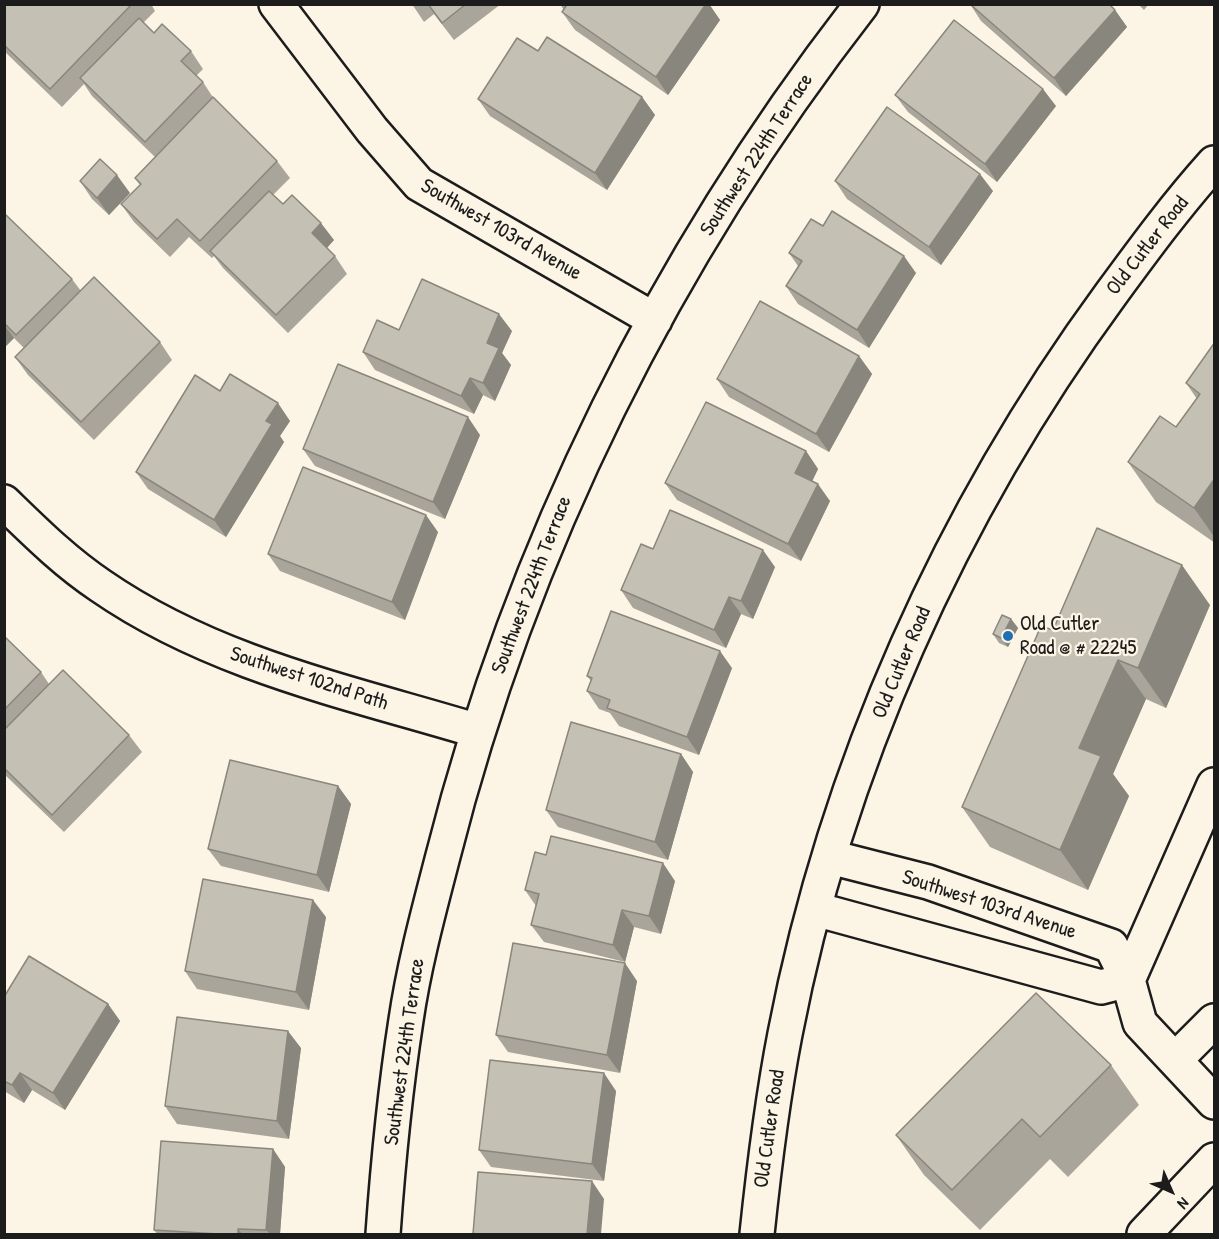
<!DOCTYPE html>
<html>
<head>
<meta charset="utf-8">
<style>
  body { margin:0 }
  #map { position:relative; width:1219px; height:1239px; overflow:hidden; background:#fcf5e5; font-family:"Patrick Hand",sans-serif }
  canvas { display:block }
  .frame { position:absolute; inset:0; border:6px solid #1c1c1c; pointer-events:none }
  .north { position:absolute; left:1141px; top:1161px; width:60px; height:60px; -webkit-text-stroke:4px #fcf5e5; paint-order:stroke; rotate:135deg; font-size:16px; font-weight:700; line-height:24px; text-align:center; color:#1c1c1c }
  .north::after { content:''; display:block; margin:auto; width:21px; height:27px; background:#1c1c1c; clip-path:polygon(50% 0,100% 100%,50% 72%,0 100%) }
</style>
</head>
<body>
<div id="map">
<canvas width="1219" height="1239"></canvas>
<div class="frame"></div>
<div class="north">N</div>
</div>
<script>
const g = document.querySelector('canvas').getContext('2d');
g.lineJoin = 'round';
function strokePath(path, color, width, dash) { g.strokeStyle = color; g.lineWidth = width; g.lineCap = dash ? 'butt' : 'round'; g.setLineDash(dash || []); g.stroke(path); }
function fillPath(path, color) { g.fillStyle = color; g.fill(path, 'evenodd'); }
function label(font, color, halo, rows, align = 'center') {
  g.font = font + ' "Patrick Hand",sans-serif'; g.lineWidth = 4.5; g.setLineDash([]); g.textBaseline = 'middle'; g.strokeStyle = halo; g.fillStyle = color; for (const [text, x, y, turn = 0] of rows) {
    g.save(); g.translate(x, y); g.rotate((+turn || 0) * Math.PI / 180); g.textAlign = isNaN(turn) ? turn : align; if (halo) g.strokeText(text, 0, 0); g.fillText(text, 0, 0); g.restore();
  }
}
const minor = new Path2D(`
  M276,4L372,130L419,184L655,320
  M4,502C35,532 65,562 101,586C214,664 349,692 478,731
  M830,857L928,882L1111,946L1128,980L1140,1023L1214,1102
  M815,909L1101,987L1128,980
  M1128,980L1214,785
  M1175,1060L1214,1021
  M383,1234C388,1163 395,1091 406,1020C414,965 429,910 443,856C521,547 666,256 862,4
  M757,1234C764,1167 772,1101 785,1034C836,768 951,512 1111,294C1144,249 1177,204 1214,163
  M1144,1234L1214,1160`);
const wall = new Path2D(`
  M4,4H151L155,11L143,23L154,33L191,51L203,69L196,76L203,82L214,99L277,161L290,178L273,195L283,204L334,240L327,248L335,256L347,274L288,333L223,268L214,256L212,258L189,237L170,257L134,222L121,204L140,185L135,178L155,157L92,96L84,84L62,107L4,51Z
  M412,4H501L454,40L434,14L424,22Z
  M560,4H709L720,20L668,95L575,30L562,12L564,10Z
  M970,4L1115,10L1127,27L1066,96L981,21Z
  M1138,4H1149L1144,10Z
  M538,51L642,97L655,115L607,190L490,116L478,99Z
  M895,95L1056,106L997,182L908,112Z
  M80,181L130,193L109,215L92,199Z
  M835,181L993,191L941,265L847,199Z
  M4,217L72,279L81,291L160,342L172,360L94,440L28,375L15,357L24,348L14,338L4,348Z
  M789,253L916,273L869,348L798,304L786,286L798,266Z
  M399,330L512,331L502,353L511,365L495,401L483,395L474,414L375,370L363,352Z
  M1215,342V543L1156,502L1128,462L1176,427L1197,399L1186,383Z
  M859,356L872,374L829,452L729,397L717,379Z
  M220,391L290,421L280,436L284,442L226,537L148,489L136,472Z
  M480,435L445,519L315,466L303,449Z
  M806,451L818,469L812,481L830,501L801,561L677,500L665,483Z
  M438,532L405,620L280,571L268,554Z
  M653,549L775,567L753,619L741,614L726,648L633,608L621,590Z
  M1210,605L1166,708L1146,699L1113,774L1129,796L1088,890L990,847L962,807L1053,630Z
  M1011,619L1018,628L1008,647L999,643L993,634Z
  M4,636L41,672L49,684L129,735L142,752L64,832L4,774Z
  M732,668L699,755L619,726L610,713L599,709L587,691L591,681L587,676Z
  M681,754L693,772L668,860L558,827L546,810Z
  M338,786L351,804L329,892L221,866L208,849Z
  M675,881L661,934L634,927L625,962L544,942L531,925L536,906L525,890Z
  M326,917L309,1010L197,989L185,971Z
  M637,981L620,1073L508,1052L496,1035Z
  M4,997L108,1004L120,1021L65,1110L32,1090L24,1103L4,1091Z
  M301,1048L289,1139L177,1124L165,1106Z
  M1111,1065L1139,1105L1068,1177L1050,1159L980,1230L924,1175L896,1135Z
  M616,1091L604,1181L491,1167L479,1150Z
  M273,1149L285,1167L280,1234H157L154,1230Z`);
const shadedWall = new Path2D(`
  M706,4H709L720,20L668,95L656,77Z
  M1115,10L1127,27L1066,96L1054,78Z
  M1043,89L1056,106L997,182L985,164Z
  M642,97L655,115L607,190L595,173Z
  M980,174L993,191L941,265L929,247Z
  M117,175L130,193L109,215L97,198Z
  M321,223L334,240L324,251L312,233Z
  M904,256L916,273L869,348L857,330Z
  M499,314L512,331L502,353L511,365L495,401L483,383L487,343Z
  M4,325L14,338L4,348Z
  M859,356L872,374L829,452L816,434Z
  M470,378L483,395L474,414L461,396Z
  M278,403L290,421L280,436L284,442L226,537L214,520L266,421Z
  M468,417L480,435L445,519L433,502Z
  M806,451L818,469L808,490L795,473Z
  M1215,478V538L1194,508Z
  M818,484L830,501L801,561L788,544Z
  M426,515L438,532L405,620L392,602Z
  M763,550L775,567L753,619L741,601Z
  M1182,565L1210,605L1166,708L1138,668Z
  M729,597L741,614L726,648L714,630Z
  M1011,619L1018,628L1008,647L1001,638Z
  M720,651L732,668L699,755L687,737Z
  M1118,660L1146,699L1113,774L1129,796L1088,890L1060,850L1079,748Z
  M681,754L693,772L668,860L655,842Z
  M338,786L351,804L329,892L317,875Z
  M663,863L675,881L661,934L649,916Z
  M313,900L326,917L309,1010L296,992Z
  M622,910L634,927L625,962L613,945Z
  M625,963L637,981L620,1073L607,1055Z
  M108,1004L120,1021L65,1110L53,1093Z
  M288,1031L301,1048L289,1139L277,1121Z
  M20,1073L32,1090L24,1103L12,1085Z
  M604,1073L616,1091L604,1181L592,1164Z
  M273,1149L285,1167L280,1234H270L266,1230Z
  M592,1181L604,1199L601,1234H587Z
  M238,1229L242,1234H238Z`);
const building = new Path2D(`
  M4,4H132L50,89L4,45Z
  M428,4H466L442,23Z
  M563,4H706L656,77L562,12L566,6Z
  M970,4H1109L1115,10L1054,78Z
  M139,18L154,33L162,24L191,51L181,61L203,82L145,142L80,78Z
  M954,20L1043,89L985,164L895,95Z
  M547,37L642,97L595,173L478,99L517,38L538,51Z
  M213,97L277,161L200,241L177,219L157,239L121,204L141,184L135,178Z
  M887,107L980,174L929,247L835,181Z
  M100,159L117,175L97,198L80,181Z
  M269,191L283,204L292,195L321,223L312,233L335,256L276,315L210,251Z
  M832,211L904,256L857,330L786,286L802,261L789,253L811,219L823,226Z
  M6,215L72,279L16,335L4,323V217Z
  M94,277L160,342L81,422L15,357Z
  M422,279L499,314L487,343L499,348L483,383L470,378L461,396L363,352L377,320L399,330Z
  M760,301L859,356L816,434L717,379Z
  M1215,342V478L1194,508L1128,462L1160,416L1176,427L1200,394L1186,383Z
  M338,364L468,417L433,502L303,449Z
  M230,374L278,403L266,421L272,424L214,520L136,472L195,375L220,391Z
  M706,402L806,451L795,473L818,484L788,544L665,483Z
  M303,467L426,515L392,602L268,554Z
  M670,510L763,550L741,601L729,597L714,630L621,590L641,544L653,549Z
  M1097,528L1182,565L1138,668L1118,660L1079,748L1101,756L1060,850L962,807L1041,626L1053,630Z
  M611,611L720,651L687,737L607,708L610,700L587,691L592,678L587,676Z
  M1002,615L1011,619L1001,638L993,634Z
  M4,636L41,672L4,710Z
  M63,670L129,735L52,815L4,768V730Z
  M571,722L681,754L655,842L546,810Z
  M230,760L338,786L317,875L208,849Z
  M551,836L663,863L649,916L622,910L613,945L531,925L539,894L525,890L535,852L546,855Z
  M203,879L313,900L296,992L185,971Z
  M513,943L625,963L607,1055L496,1035Z
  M29,956L108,1004L53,1093L20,1073L12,1085L4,1081V997Z
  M1036,993L1111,1065L1040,1137L1022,1119L952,1190L896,1135Z
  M177,1017L288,1031L277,1121L165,1106Z
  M490,1060L604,1073L592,1164L479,1150Z
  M161,1141L273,1149L266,1230L238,1229V1234H218L154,1230Z
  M478,1172L592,1181L587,1234H473Z`);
const markers = [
  [1008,636,6,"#1f6fb2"]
];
const streetNames = [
  ["Southwest 224th Terrace",757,155,-57],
  ["Southwest 103rd Avenue",501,230,30],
  ["Old Cutler Road",1148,246,-52],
  ["Southwest 224th Terrace",532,585,-69],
  ["Old Cutler Road",902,663,-67],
  ["Southwest 102nd Path",309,679,18],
  ["Southwest 103rd Avenue",989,905,18],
  ["Southwest 224th Terrace",405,1052,-82],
  ["Old Cutler Road",770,1129,-82]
];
const poiNames = [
  ["Old Cutler",1020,624],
  ["Road @ # 22245",1020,648]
];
strokePath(minor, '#1c1c1c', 38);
strokePath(minor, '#fcf5e5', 33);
fillPath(wall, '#a9a59a');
fillPath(shadedWall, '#89867d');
fillPath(building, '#c4c0b3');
strokePath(building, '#89867d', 1.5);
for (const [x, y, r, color] of markers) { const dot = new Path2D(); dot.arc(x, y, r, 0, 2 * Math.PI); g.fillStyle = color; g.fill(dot); strokePath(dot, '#fcf5e5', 2); }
label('21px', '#1c1c1c', '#fcf5e5', streetNames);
label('21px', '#1c1c1c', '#fcf5e5', poiNames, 'left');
</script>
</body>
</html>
